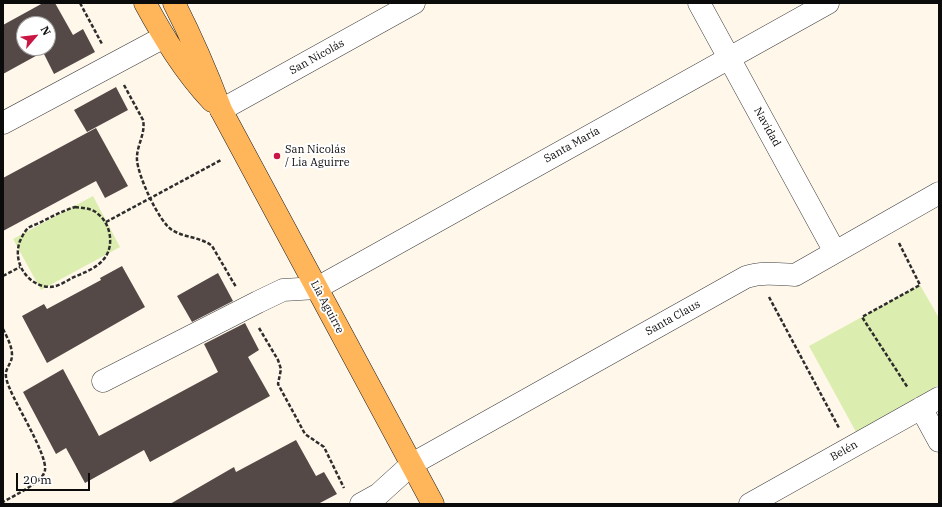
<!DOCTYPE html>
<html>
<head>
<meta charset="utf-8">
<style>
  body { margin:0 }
  #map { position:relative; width:942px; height:507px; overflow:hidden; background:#fff7ea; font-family:"IBM Plex Serif",serif }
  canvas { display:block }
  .frame { position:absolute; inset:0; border:4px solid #0b0b0b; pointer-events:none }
  .north { position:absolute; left:16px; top:16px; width:40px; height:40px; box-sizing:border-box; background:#fff; border:1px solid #9d9d9d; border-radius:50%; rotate:62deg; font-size:11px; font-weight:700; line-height:16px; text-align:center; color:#0b0b0b }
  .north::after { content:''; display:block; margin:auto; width:14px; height:18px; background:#c91642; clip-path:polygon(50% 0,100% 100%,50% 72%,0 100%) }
  .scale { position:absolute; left:16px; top:473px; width:74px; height:18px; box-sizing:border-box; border:2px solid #0b0b0b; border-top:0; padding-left:5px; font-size:12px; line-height:14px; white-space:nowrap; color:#0b0b0b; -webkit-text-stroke:3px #fff; paint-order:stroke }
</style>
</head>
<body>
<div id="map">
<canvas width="942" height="507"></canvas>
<div class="frame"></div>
<div class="north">N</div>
<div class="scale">20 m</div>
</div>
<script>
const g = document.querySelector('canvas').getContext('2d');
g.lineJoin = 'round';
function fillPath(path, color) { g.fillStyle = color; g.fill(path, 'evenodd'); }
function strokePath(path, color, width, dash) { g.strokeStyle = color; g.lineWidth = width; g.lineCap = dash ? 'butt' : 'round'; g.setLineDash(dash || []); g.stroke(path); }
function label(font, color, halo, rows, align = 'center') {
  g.font = font + ' "IBM Plex Serif",serif'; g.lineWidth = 4; g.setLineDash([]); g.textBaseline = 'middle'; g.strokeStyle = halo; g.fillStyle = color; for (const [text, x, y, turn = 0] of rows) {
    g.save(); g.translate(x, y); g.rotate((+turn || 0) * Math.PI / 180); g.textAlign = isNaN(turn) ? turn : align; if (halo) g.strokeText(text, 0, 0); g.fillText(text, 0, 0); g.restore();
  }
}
const green = new Path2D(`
  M93,196L120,247L41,290L13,239Z
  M920,285L939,318V385L856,432L809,346Z`);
const building = new Path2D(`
  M43,3H55L73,35L83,29L95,52L54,74L43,52L3,74V25ZM24,24H48V48H24Z
  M116,87L128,110L87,132L74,110Z
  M96,128L128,186L105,198L96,181L3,231V178Z
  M122,266L145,307L47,363L22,316L44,304L47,309L101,280L100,278Z
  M218,273L233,301L192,322L177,296Z
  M245,323L259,350L248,357L270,396L150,462L144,450L85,483L66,448L56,454L23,392L63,369L99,436L218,372L204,344Z
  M296,440L316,476L324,472L337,494L318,504H170L234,467L236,472Z`);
const path = new Path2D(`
  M80,3L102,44
  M124,85L143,120C146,134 136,146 137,160C138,176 159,222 172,230C185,238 201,237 212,246L236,287
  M75,207C83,208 92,208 98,214C111,224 115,247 103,260C95,269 83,273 72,278C65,282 57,287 50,287C27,286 12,262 20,241C22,237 24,232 28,228C31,226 35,225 39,223C51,217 62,211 75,207Z
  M106,222L221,160
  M899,243L920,285L862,317L908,388
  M3,276L20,267
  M769,297L839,428
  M259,328L278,360L281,369L278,384L305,434L324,447L344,488
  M3,329C7,337 12,346 12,355C12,362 8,365 6,372C5,377 8,385 10,389C17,407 47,454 45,470C44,482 13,496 3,502`);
const minor = new Path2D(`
  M699,3L835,252
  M221,110L414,3
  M3,123L164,37
  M103,381L258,302L283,290L317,288L828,3
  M921,408L939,441
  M361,504L379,494L412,464L746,277C762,272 778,274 795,275L939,193
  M750,504L939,398`);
const major = new Path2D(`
  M145,3C164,38 184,71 212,101
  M174,3C192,38 207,73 221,110L433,504`);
const markers = [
  [277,156,4,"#c91642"]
];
const streetNames = [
  ["San Nicolás",317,57,-29],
  ["Navidad",767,127,61],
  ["Santa María",572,145,-29],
  ["Lia Aguirre",327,307,62],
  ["Santa Claus",673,318,-29],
  ["Belén",844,451,-29]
];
const poiNames = [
  ["San Nicolás",285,150],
  ["/ Lia Aguirre",285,163]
];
fillPath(green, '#dcedb0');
fillPath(building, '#554947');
strokePath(minor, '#3e3e3e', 23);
strokePath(major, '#1c1c1c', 23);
strokePath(path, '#2d2d2d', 2.5, [4, 2]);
strokePath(minor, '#fff', 22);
strokePath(major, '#ffb65a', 22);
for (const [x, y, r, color] of markers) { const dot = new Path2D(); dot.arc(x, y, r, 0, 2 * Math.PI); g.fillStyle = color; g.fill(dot); strokePath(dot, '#fff', 1.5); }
label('11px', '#0b0b0b', '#fff', streetNames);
label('11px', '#0b0b0b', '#fff', poiNames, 'left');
</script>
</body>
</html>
